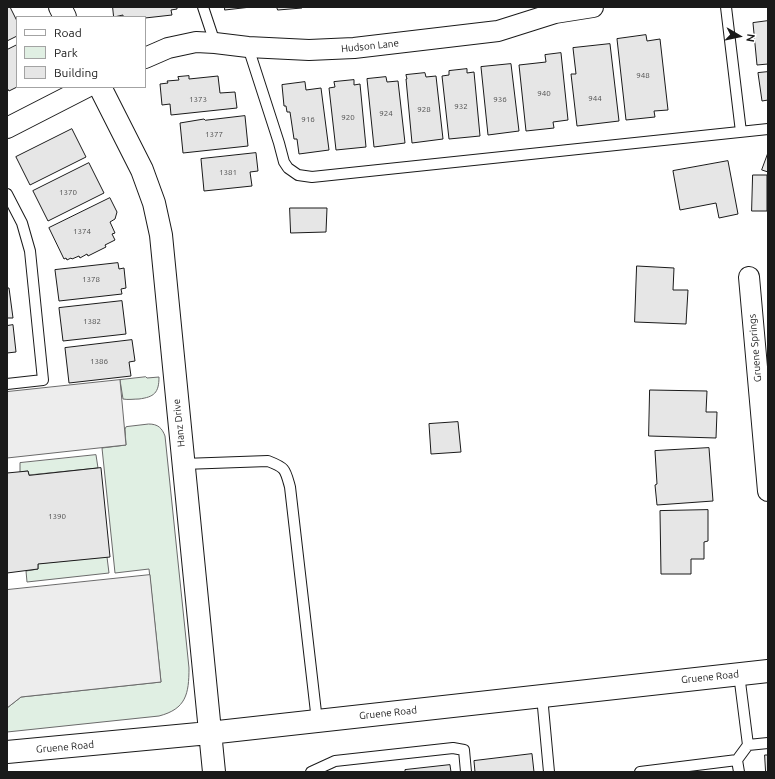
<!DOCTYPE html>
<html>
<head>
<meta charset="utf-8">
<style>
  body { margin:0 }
  #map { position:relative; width:775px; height:779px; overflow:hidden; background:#fff; font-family:Ubuntu,sans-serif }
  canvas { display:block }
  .frame { position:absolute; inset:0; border:8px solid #1a1a1a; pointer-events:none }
  .legend { position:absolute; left:16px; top:16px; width:130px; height:72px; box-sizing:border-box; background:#fff; border:1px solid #a3a3a3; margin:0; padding:5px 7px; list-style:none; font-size:12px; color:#1a1a1a }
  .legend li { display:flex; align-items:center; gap:8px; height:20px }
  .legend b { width:20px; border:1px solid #a3a3a3 }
  .north { position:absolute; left:719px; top:16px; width:40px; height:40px; -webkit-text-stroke:3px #fff; paint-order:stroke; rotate:99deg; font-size:11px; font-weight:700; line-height:16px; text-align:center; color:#1a1a1a }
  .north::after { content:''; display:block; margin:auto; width:14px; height:18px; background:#1a1a1a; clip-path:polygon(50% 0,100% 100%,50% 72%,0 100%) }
</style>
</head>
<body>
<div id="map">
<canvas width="775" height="779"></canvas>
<div class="frame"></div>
<ul class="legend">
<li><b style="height:5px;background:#fff"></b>Road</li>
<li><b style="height:11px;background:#e0efe3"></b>Park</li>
<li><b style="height:11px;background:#e6e6e6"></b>Building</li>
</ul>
<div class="north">N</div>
</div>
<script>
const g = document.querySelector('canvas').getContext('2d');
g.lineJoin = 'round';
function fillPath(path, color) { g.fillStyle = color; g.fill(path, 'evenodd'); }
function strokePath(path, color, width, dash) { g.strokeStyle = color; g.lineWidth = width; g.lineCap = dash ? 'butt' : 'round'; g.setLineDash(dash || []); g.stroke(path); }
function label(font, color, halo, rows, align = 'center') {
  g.font = font + ' Ubuntu,sans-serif'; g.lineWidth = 3; g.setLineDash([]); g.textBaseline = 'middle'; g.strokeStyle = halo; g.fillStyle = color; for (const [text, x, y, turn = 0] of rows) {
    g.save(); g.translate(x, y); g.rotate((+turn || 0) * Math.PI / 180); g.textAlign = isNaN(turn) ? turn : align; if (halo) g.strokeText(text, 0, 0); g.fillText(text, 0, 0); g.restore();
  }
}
const green = new Path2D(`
  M146,377L147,378L159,377C159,393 154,397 139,399C134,399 128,400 123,399L120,380Z
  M149,424C158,424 162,428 165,436L189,668C189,694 186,709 159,716L7,732V708L21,697L161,682L149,569L115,573L102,448L126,445L125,429L126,427Z
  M96,455L98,468L29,475L28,471L20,472V463Z
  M107,557L109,573L27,582L26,571L38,569V564Z`);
const parking = new Path2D(`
  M120,380L126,445L7,458V392Z
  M150,575L161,682L21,697L7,708V590Z`);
const building = new Path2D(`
  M7,7H10L17,21V36L7,41Z
  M113,7H177V9L171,10L172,15L145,18L123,17V15L114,17Z
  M225,7H251L225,10Z
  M277,7H302V8L278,10Z
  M768,21V64L757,65L753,23Z
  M646,35L647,41L660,39L668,110L654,111L655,117L626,120L617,39Z
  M610,44L619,121L577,126L571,74H576L573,48Z
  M17,45V87L9,91L7,88V50Z
  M561,53L568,120L553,122L554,128L526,131L519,65L546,62L545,55Z
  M511,64L519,131L488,135L481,67Z
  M467,69V73L474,72L480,136L449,139L442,76L449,75V71Z
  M768,72V100L762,101L758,73Z
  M425,73L426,77L436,76L443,139L412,143L406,79H407L406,75Z
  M189,76V79L218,76L220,93L235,92L237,108L171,115L170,104L162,105L160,84L168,83L167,81L179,80L178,77Z
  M386,77L387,82L398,81L405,143L374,147L367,79Z
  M354,80V85L360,84L366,147L336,150L329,88L335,87L334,82Z
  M305,82L306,90L321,88L329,150L299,154L297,139H294L290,112H287L286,106H284L282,85Z
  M245,116L248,146L183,153L180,123L204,119L205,120Z
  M72,129L86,157L30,185L16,157Z
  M256,153L258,171L250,172L252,186L204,191L201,159Z
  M768,153V172L762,170Z
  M728,161L738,214L719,218L716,203L680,210L673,171Z
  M89,163L104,193L48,221L33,191Z
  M753,175H767V211H752Z
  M110,198L117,212L115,219L110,222L115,233L112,234L115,240L105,245L106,247L88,256L87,254L80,258L79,256L72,259L71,258L67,260L66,258L64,259L49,228Z
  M290,208H327L326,232L291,233Z
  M118,263L119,269L124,268L126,288L121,289L122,294L59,301L55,270Z
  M637,266L674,268L673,290H688L686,324L635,322Z
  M7,288H9L13,318H7Z
  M122,301L126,334L63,341L59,308Z
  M13,325L16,352L7,353V326Z
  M132,340L135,361L129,362L131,376L69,383L65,348Z
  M650,390L707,391L706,412H717L716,438L649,436Z
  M458,422L461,452L431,454L429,424Z
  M709,448L713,501L657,505L655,485L657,484L655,451Z
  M101,468L110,557L38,564V569L7,573V473L28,471L29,475Z
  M708,510V541L704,542V559H691V574H661L660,511Z
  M532,754L534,772H475L474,761Z
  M765,755H768V772H766Z
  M450,765L451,772H405V770Z`);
const service = new Path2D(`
  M203,7L215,43
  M726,7L741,132
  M248,47L279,143L284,162L288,168L298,175L312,177L768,129
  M7,194L22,223L30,251L43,380L7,384
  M183,464L268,461C286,468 285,469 290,487L317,721
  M542,696L549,772
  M748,745L768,743
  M311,772L335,761L453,748L464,750L466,772
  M640,772L737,760
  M739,772L737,760L748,745L739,674`);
const minor = new Path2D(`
  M145,58L168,48L196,42L215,43L248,47L309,50L354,48L498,31L555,13L593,7
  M7,128L87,87
  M749,277L768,491`);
const tertiary = new Path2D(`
  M60,7L65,17
  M100,87L142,170L154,203L161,235L214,772
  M7,752L209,733L768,671`);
const numberNames = [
  ["948",643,75],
  ["940",544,93],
  ["944",595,98],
  ["1373",198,99],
  ["936",500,99],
  ["932",461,106],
  ["928",424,109],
  ["924",386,113],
  ["920",348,117],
  ["916",308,119],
  ["1377",214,134],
  ["1381",228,172],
  ["1370",68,192],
  ["1374",82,231],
  ["1378",91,279],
  ["1382",92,321],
  ["1386",99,361],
  ["1390",57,516]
];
const streetNames = [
  ["Hudson Lane",370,46,-6],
  ["Gruene Springs",755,348,-95],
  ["Hanz Drive",179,423,-96],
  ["Gruene Road",710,677,-6],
  ["Gruene Road",388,713,-6],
  ["Gruene Road",65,747,-5]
];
fillPath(green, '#e0efe3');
strokePath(green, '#6a6a6a', 1);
fillPath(parking, '#ededed');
strokePath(parking, '#6a6a6a', 1);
fillPath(building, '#e6e6e6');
strokePath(building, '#1a1a1a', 1);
strokePath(service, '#1a1a1a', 12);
strokePath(minor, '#1a1a1a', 22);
strokePath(tertiary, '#1a1a1a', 24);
strokePath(service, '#fff', 10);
strokePath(minor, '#fff', 20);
strokePath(tertiary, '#fff', 22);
label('8px', '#4d4d4d', null, numberNames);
label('10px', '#1a1a1a', '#fff', streetNames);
</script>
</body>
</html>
